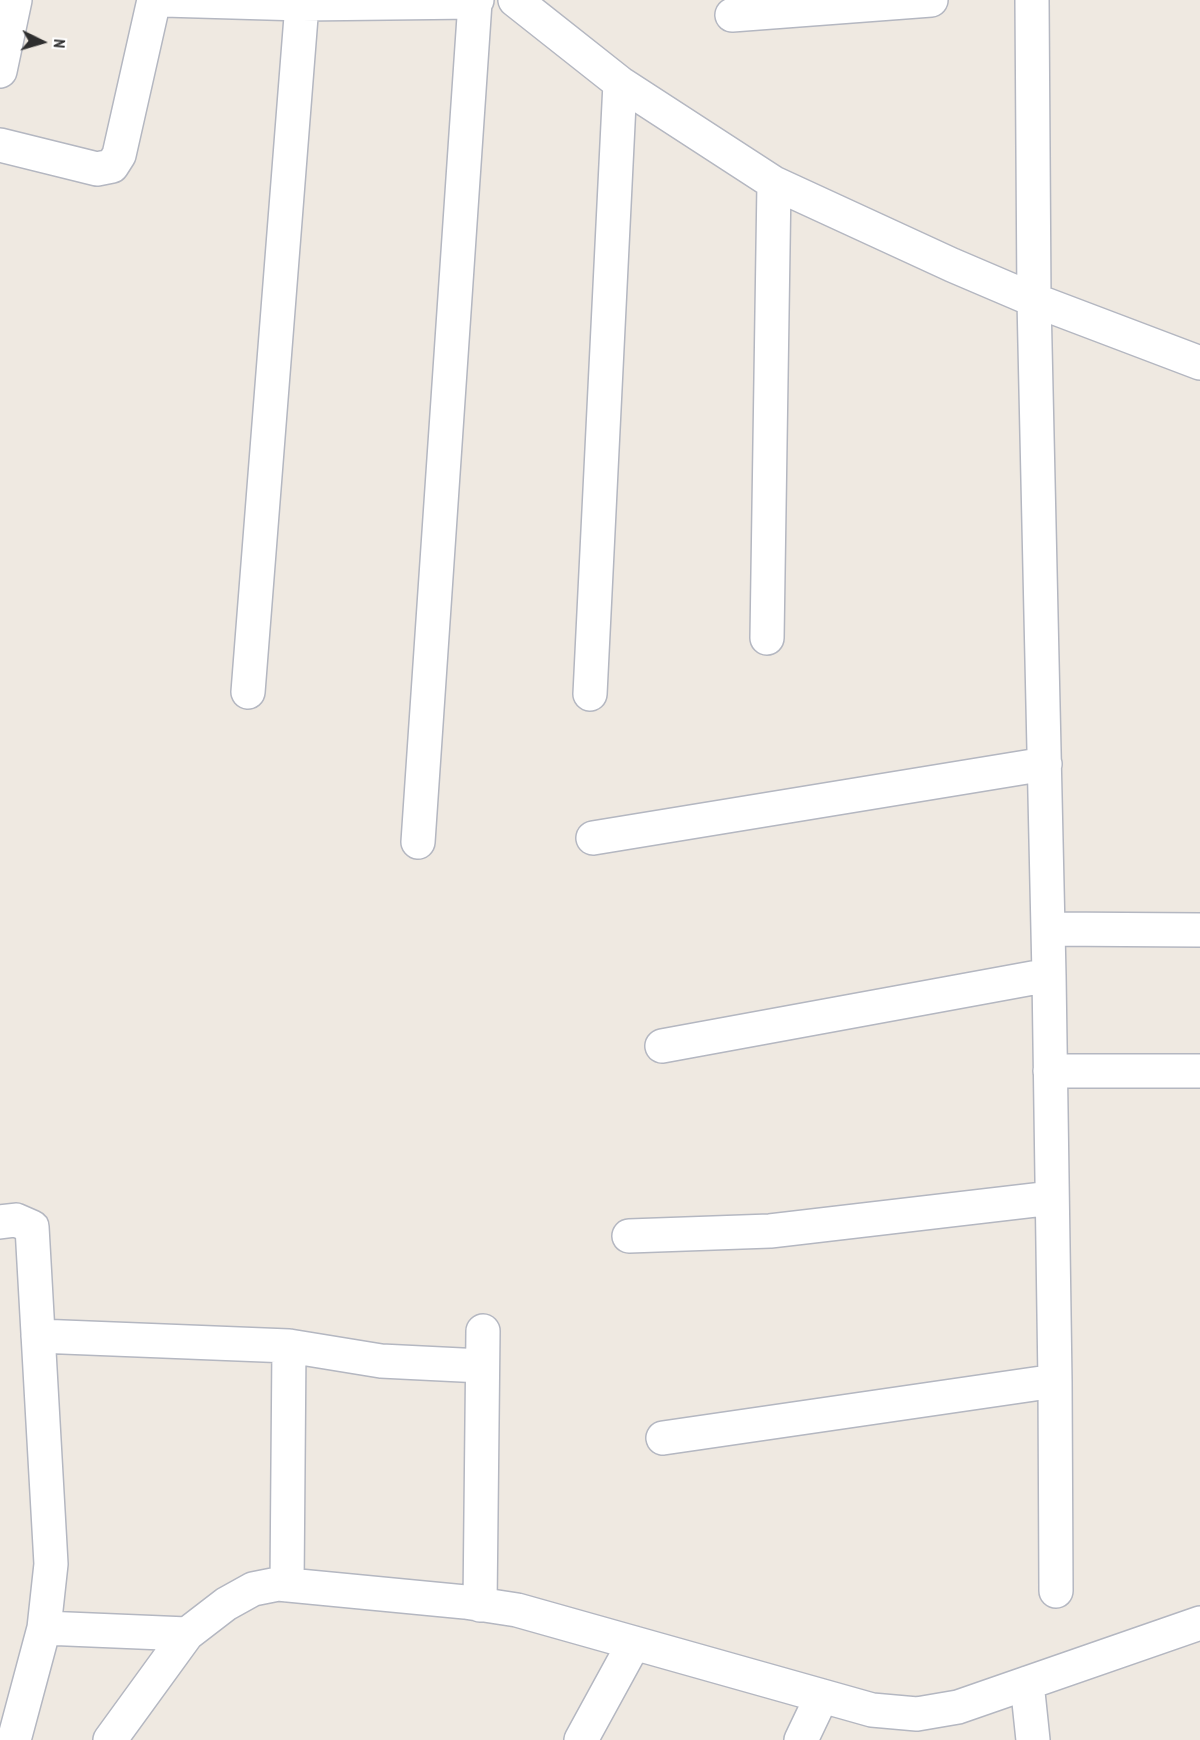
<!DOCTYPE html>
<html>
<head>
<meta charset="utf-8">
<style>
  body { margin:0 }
  #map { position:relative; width:1200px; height:1740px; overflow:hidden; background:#efe9e1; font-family:"PT Sans Narrow",sans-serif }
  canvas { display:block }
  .north { position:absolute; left:12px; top:12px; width:60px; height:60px; -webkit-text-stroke:4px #fff; paint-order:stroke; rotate:95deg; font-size:16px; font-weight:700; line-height:24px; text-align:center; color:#2e2e2e }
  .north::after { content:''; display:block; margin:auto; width:21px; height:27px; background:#2e2e2e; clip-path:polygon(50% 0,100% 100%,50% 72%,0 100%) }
</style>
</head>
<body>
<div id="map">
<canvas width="1200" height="1740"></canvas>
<div class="north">N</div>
</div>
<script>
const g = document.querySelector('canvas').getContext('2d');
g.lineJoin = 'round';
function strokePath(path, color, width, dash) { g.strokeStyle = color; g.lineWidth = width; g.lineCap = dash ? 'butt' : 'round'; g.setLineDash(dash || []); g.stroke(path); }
const minor = new Path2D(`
  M164,0L302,4L475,2L477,0
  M515,0L620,83L774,183L952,265L1034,300L1200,363
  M1032,0L1034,300L1049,975L1055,1381L1056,1591
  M732,15L931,0
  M0,71L15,0
  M0,145L97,169L112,166L119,155L154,0
  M767,638L774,183
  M248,692L302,4
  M590,694L620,83
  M593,838L1045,764
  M418,842L475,2
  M1048,929L1200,930
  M662,1046L1049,975
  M1050,1071H1200
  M0,1222L16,1220L32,1227L51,1564L44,1628L14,1740
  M629,1236L770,1231L1052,1198
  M38,1336L289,1346L381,1361L482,1366
  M663,1438L1055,1381
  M287,1585L289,1346
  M480,1605L483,1331
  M44,1628L187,1634
  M1027,1683L1033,1740
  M110,1740L187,1634L226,1604L253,1589L278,1584L465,1602L517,1610L872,1710L917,1714L958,1707L1200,1623
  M581,1740L634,1643
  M801,1740L822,1696`);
strokePath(minor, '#b4b7c1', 36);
strokePath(minor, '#fff', 33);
</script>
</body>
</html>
